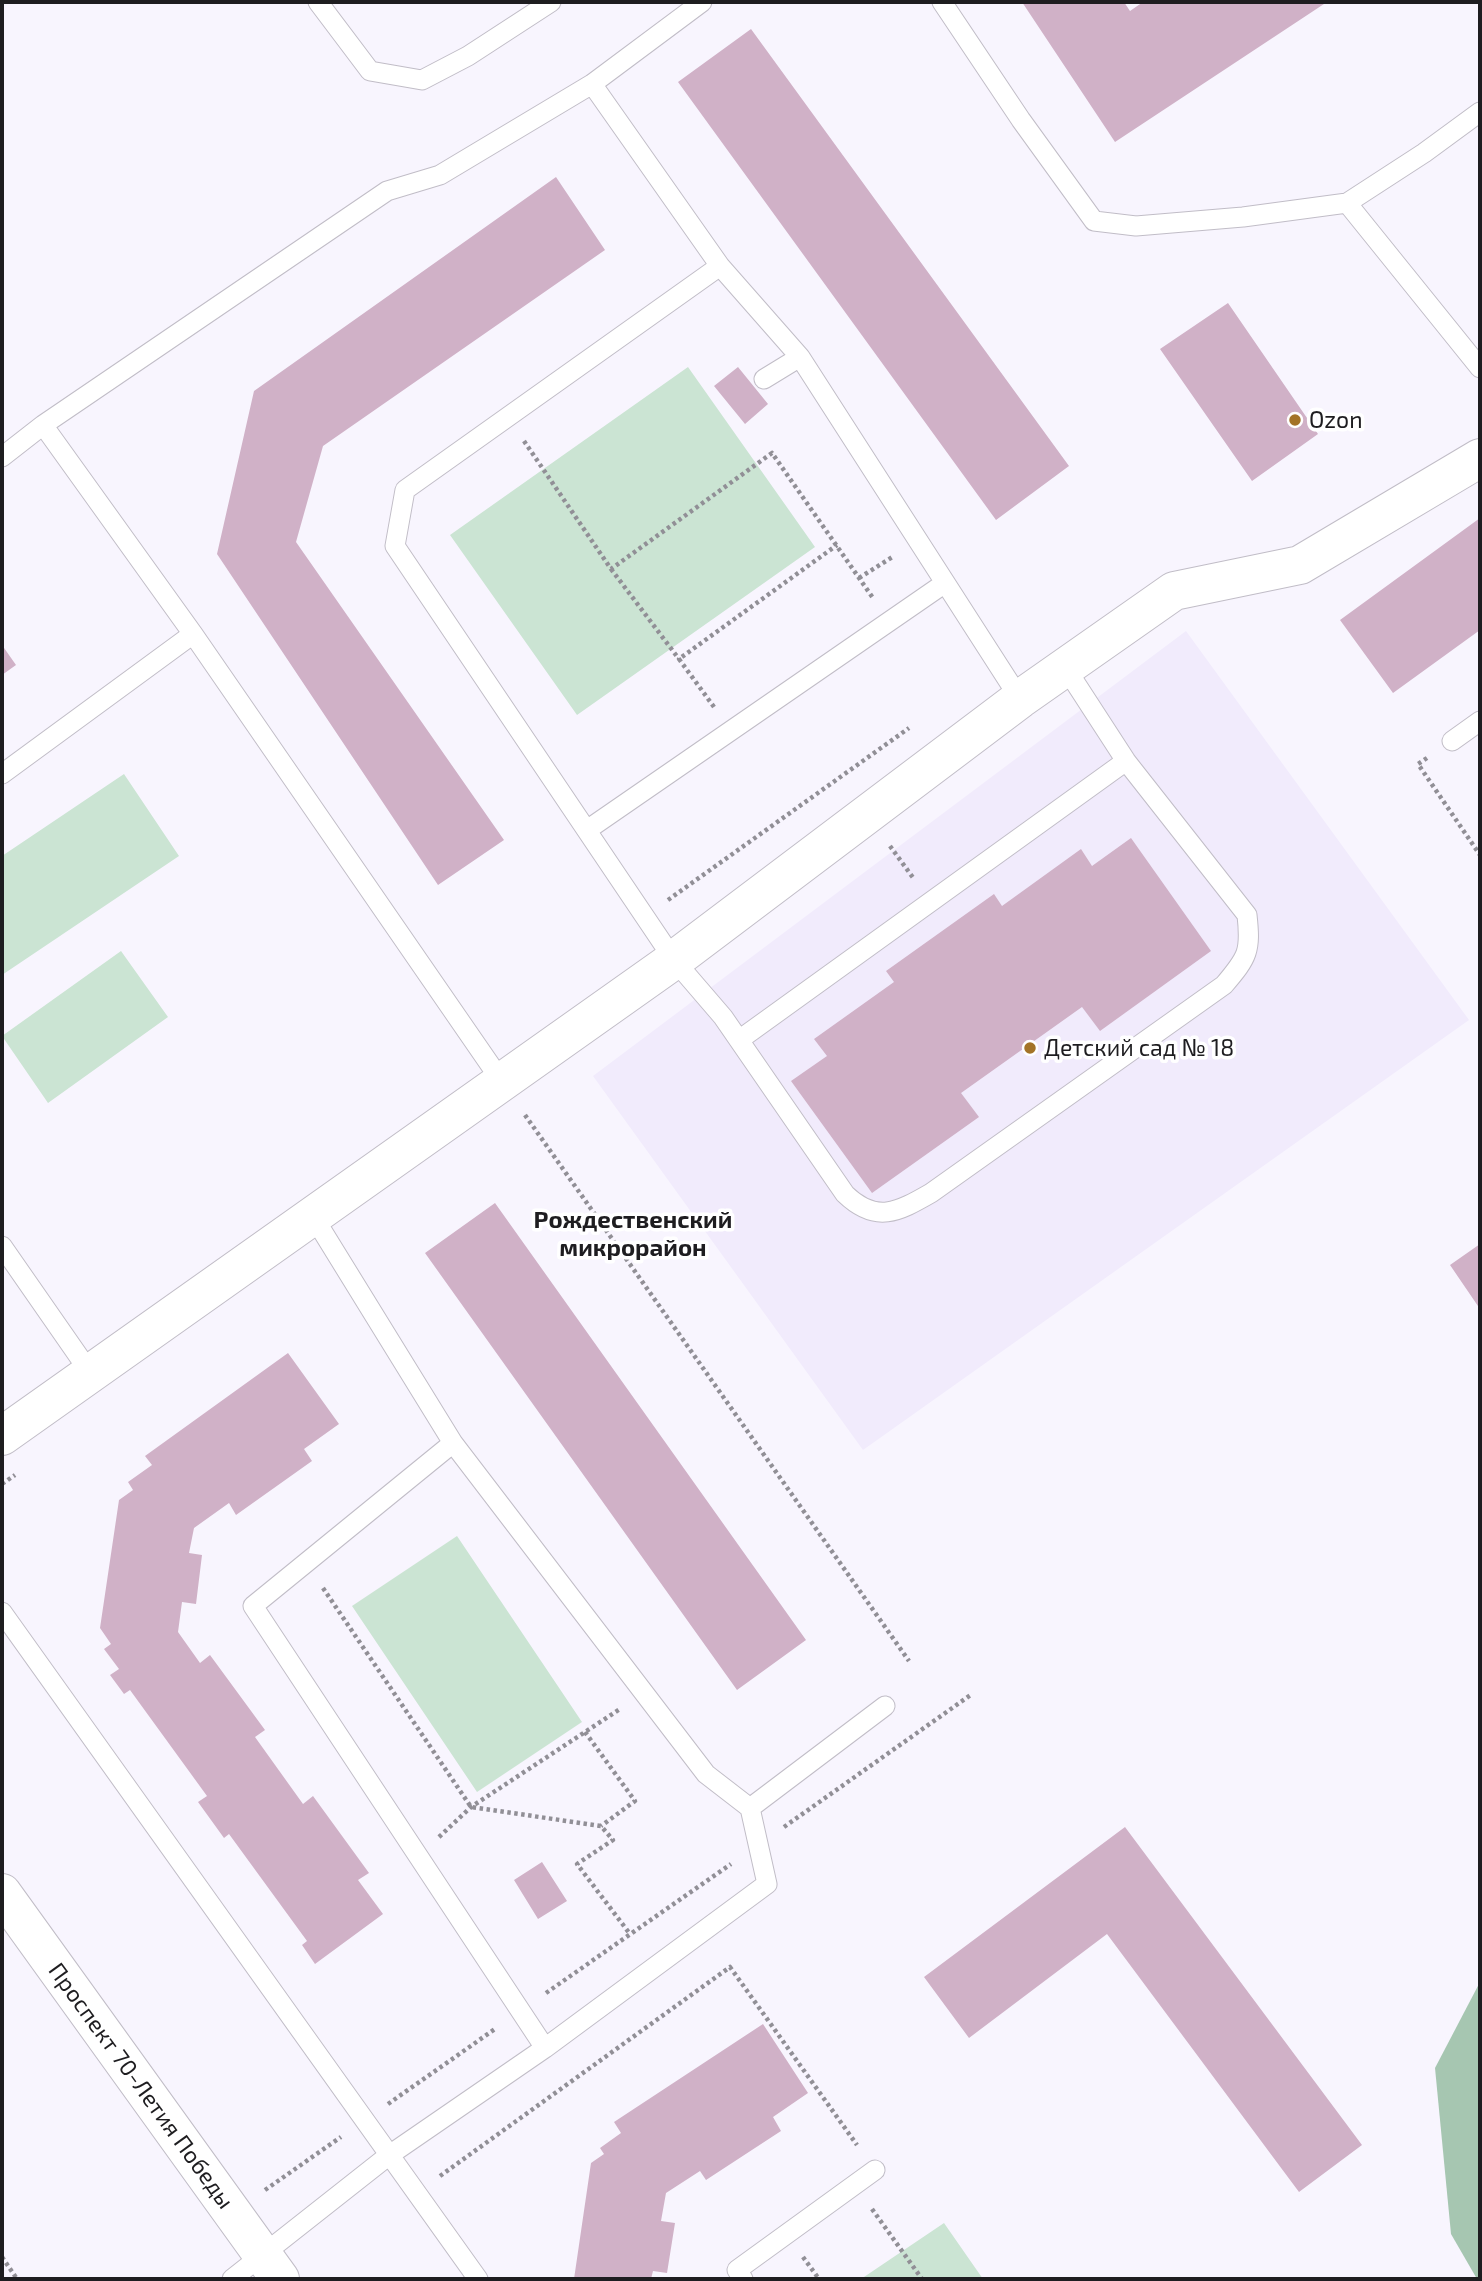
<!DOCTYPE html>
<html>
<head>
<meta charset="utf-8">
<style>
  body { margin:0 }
  #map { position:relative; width:1482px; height:2281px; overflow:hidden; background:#f8f5fe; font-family:"Exo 2",sans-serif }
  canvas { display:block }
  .frame { position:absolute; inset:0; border:4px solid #1e1d20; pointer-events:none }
</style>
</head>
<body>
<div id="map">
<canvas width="1482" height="2281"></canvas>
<div class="frame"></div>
</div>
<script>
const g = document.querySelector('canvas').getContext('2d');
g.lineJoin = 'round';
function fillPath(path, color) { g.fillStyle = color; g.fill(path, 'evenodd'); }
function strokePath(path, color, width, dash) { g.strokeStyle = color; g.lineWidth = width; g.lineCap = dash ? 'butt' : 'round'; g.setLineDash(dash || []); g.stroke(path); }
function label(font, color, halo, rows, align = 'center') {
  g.font = font + ' "Exo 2",sans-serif'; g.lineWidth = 7; g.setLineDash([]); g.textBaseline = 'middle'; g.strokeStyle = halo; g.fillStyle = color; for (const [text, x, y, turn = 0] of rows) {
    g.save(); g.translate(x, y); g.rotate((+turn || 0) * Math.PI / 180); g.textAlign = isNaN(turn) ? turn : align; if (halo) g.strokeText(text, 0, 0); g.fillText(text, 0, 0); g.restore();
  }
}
const built = new Path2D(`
  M1186,631L1469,1020L863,1450L593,1076Z`);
const green = new Path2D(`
  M688,367L815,547L577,715L450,535Z
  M124,774L179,856L2,975V856Z
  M121,951L168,1017L48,1103L2,1036Z
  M457,1536L582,1722L477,1792L352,1606Z
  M944,2223L983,2279H861Z`);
const forest = new Path2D(`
  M1480,1982V2279H1477L1451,2234L1435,2068Z`);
const building = new Path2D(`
  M1022,2H1124L1130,11L1143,2H1327L1115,142Z
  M751,29L1069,466L996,520L678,82Z
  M556,177L605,250L323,446L296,542L504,840L438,885L217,554L254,391Z
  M1228,303L1318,434L1252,481L1160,349Z
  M738,367L768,404L745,424L714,386Z
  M1480,518V630L1393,693L1340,620Z
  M2,645L16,665L2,675Z
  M1131,838L1211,951L1100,1031L1082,1007L961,1093L979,1117L872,1193L791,1081L827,1056L814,1039L894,982L886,971L994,894L1002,906L1081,849L1092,866Z
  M495,1203L806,1640L737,1690L425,1253Z
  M1480,1244V1309L1450,1265Z
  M288,1353L339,1424L304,1449L312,1461L236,1515L229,1503L194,1528L189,1553L202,1555L196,1604L182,1602L178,1632L200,1663L210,1655L265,1730L255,1737L303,1804L313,1796L369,1873L358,1880L383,1914L315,1964L302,1945L307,1941L229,1834L224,1838L198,1802L207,1796L130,1690L124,1694L110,1675L119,1669L104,1649L111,1644L100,1628L119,1500L133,1490L128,1482L152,1465L145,1456Z
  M1125,1827L1362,2145L1299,2192L1107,1934L969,2038L924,1977Z
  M542,1862L567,1901L538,1919L514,1880Z
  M763,2024L808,2093L773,2117L781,2131L706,2180L700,2171L666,2193L661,2221L675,2223L667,2273L653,2271L651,2279H574L591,2163L604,2154L600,2148L621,2133L614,2122Z`);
const path = new Path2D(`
  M524,441L611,569L772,453L873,598
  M611,569L679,659
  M859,578L894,556
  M714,707L679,659L837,545
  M1427,758L1418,764L1480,855
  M890,846L914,879
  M668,900L909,728
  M525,1115L909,1661
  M2,1484L15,1475
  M323,1588L471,1807L601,1826L613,1840L577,1864L630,1934
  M585,1732L635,1801L601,1826
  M784,1827L972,1694
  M439,1837L471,1807L620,1709
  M546,1993L731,1864
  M388,2104L495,2029
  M440,2176L730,1967L857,2145
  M265,2190L341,2137
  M872,2209L922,2279
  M2,2257L17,2279
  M803,2257L819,2279`);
const lane = new Path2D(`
  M318,2L370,71L422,80L468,56L551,2
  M942,2L1021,120L1094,221L1136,226L1243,217L1347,203L1480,368
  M592,84L702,2
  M1347,203L1424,153L1480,112
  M800,357L1020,699
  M764,379L800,357L720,266L405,490L395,546L674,960L723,1017L845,1194C876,1224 898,1212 931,1193L1224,985C1248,957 1251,951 1247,915L1126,761L1065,667
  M2,457L43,425
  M1452,741L1480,721
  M2,774L193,634
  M587,830L945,583
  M739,1040L1126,761
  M502,1082L193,634L43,425L387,191L440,175L592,84L720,266
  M313,1216L453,1443
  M2,1246L91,1374
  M2,1612L478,2279
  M545,2048L767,1884L750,1808
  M232,2279L388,2156L545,2048L253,1606L453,1443L706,1774L750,1808L885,1706
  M743,2279L737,2270L875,2170`);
const street = new Path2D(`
  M2,1436L674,960L1020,699L1174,591L1300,565L1480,458
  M2,1893L280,2279`);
const markers = [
  [1295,420,7,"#a37327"],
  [1030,1048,7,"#a37327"]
];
const poiNames = [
  ["Ozon",1309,420],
  ["Детский сад № 18",1044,1048]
];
const streetNames = [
  ["Проспект 70-Летия Победы",141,2086,54]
];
const neighbourhoodNames = [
  ["Рождественский",633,1220],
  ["микрорайон",633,1248]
];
fillPath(built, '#f1ebfc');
fillPath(green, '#cbe4d3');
fillPath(forest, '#a6c6b1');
fillPath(building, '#d0b1c7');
strokePath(lane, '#c1bdc7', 21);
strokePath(street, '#c1bdc7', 40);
strokePath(path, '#918f96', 4.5, [3.5, 3.5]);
strokePath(lane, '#fff', 19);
strokePath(street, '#fff', 38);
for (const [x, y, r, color] of markers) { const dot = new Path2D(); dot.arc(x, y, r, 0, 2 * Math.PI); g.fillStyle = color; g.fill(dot); strokePath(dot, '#fff', 2.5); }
label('23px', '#1e1d20', '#fff', poiNames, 'left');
label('23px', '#1e1d20', '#fff', streetNames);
label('bold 24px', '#1e1d20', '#fff', neighbourhoodNames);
</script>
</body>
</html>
